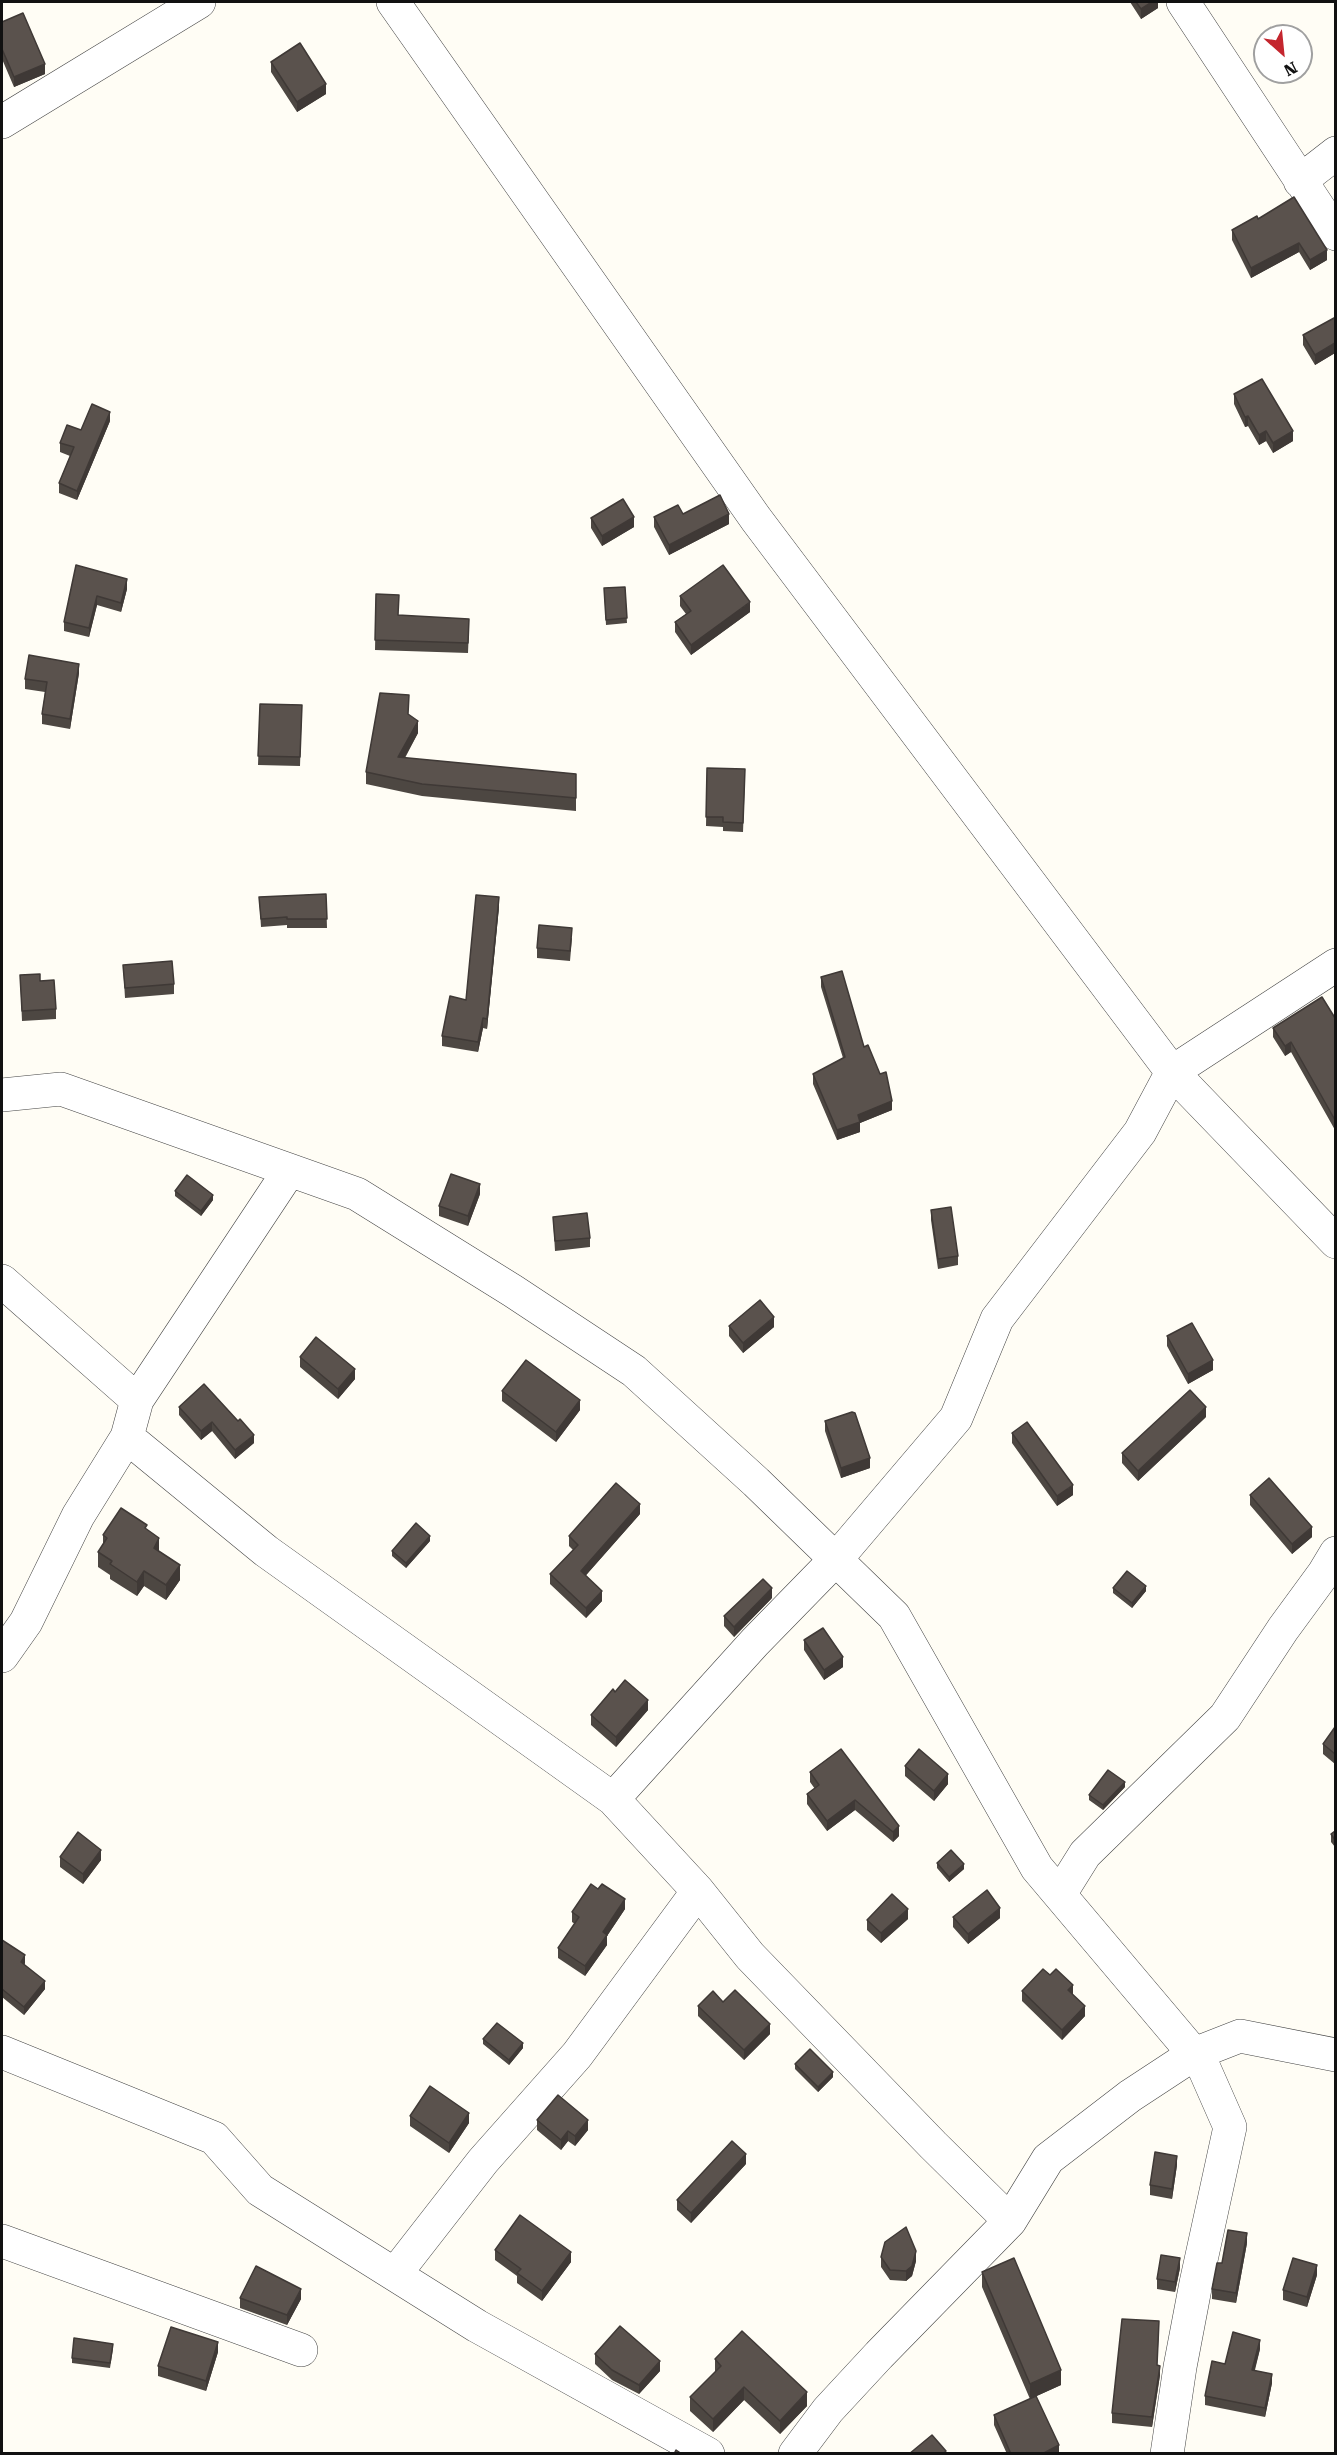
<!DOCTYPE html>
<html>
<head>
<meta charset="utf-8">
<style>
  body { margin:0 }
  #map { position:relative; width:1337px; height:2455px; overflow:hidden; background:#fffdf5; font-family:"Roboto Serif",serif }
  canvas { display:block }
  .frame { position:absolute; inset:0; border:3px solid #111; pointer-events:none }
  .north { position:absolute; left:1253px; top:24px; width:60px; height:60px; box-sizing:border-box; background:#fff; border:2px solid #a0a0a0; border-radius:50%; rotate:153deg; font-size:16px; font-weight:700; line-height:24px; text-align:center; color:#111 }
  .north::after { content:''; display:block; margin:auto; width:21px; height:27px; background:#c4262e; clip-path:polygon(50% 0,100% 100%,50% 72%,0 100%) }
</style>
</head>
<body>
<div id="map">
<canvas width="1337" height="2455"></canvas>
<div class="frame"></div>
<div class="north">N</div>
</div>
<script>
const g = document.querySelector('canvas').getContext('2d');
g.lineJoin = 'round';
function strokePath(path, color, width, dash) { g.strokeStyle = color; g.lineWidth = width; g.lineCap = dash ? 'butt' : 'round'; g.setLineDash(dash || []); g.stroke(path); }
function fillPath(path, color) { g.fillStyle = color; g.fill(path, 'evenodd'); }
const minor = new Path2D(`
  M393,2L756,519L1172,1072L1336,1242
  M1183,2L1336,234
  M2,122L199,2
  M1300,181L1336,153
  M2,1095L61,1089L357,1194L513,1291L634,1371L756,1482L894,1616L1037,1868L1194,2054L1204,2068L1230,2127L1196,2283L1180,2367L1167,2454
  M2,1281L137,1400
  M127,1437L266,1551L613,1799L698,1891L750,1956L933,2145L1010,2221
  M2,1656L26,1622L78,1516L127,1437L137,1400L289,1171
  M613,1799L755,1642L837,1558L956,1418L997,1319L1140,1132L1172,1072L1336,965
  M1060,1894L1085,1854L1225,1717L1283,1629L1324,1573L1336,1553
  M2,2052L214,2138L260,2190L477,2326L708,2454
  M2,2241L301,2350
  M395,2274L483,2161L577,2055L698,1891
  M795,2454L828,2410L879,2355L1010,2221L1048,2159L1130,2096L1194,2054L1240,2036L1336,2055`);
const wall = new Path2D(`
  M1130,2H1158V8L1141,19Z
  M2,22L45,74L14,87L2,59Z
  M271,62L326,94L297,112L271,72Z
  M1258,219L1327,260L1310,270L1299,252L1251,278L1232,240V230Z
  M1335,320V353L1315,365L1303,345V335Z
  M1234,394L1293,441L1273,453L1266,441L1259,445L1248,426L1245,427L1234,404Z
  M110,421L77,500L59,493V483L70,456L60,452V443L81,430Z
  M683,514L729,524L669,555L654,527V517Z
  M591,518L634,527L602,546L591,528Z
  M76,565L127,589L121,612L97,605L89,637L64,631V622Z
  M625,587L627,623L606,625L604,588Z
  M376,594L398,615L469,628L468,653L375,650Z
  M680,596L750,612L691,655L675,632V622L686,614L680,606Z
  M79,673L70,729L42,724V714L45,692L25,689V679Z
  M260,704L302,705L300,766L258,765Z
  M409,715L418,733L405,758L576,774V811L422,796L366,784V772Z
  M707,768L745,779L743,832L723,831V827L706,826Z
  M326,894L327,928H287V925L261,927L259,897Z
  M499,907L487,1029L483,1028L478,1052L442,1046V1036L466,1000Z
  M572,938L570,961L537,958V948Z
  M123,965L174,984V994L125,998Z
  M20,975L40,981L56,1009V1019L22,1021Z
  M821,977L864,1047L892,1110L860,1123V1132L837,1140L813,1084V1074L843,1058L821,987Z
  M1335,1018V1130L1291,1052L1285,1056L1273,1037V1028Z
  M175,1191L213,1200L201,1216L175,1196Z
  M480,1194L468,1226L439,1216V1206Z
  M931,1210L958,1256V1265L938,1269L931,1220Z
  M553,1217L590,1238V1247L555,1251Z
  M729,1326L774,1327L743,1353L729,1336Z
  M1167,1336L1213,1370L1188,1384L1167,1346Z
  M300,1357L355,1379L338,1399L300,1367Z
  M502,1391L580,1410L556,1442L502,1401Z
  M179,1407L254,1443L235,1459L212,1431L201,1440L179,1415Z
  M1206,1417L1138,1481L1122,1463V1453Z
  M825,1421L870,1468L841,1478L825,1431Z
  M1012,1433L1073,1495L1057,1506L1012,1443Z
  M1250,1495L1312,1537L1292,1554L1250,1505Z
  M640,1514L585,1576L602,1601L586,1618L550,1584V1574L573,1550L569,1546V1536Z
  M147,1530L159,1552L180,1580L166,1600L144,1586L137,1596L110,1579V1575L98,1567V1552L103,1546V1535Z
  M430,1541L406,1568L392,1556V1551Z
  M1113,1588L1146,1591L1132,1608L1113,1593Z
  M772,1598L734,1637L724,1626V1616Z
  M804,1640L843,1667L824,1680L804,1650Z
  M615,1692L648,1710L616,1747L591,1725V1715Z
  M1335,1727V1764L1323,1754V1744Z
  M841,1749L899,1836L893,1842L855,1810L827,1831L807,1804V1794L815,1789L810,1782V1772Z
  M905,1766L948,1784L934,1801L905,1776Z
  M1125,1787L1103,1810L1089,1800V1795Z
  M1335,1831V1847L1331,1842V1834Z
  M60,1857L101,1860L83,1884L60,1867Z
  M937,1863L964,1869L949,1882L937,1868Z
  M625,1909L607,1936V1945L585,1976L558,1958V1948L575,1924L572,1922V1912Z
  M953,1917L1000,1918L968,1944L953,1927Z
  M908,1919L881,1943L867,1930V1920Z
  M2,1940L25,1963L24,1965L45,1989L24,2015L2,1997Z
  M1022,1991L1073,1995L1085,2016L1062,2040L1022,2001Z
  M723,2002L770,2034L744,2060L698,2016V2006Z
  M483,2039L523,2048L509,2065L483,2044Z
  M795,2064L833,2077L818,2092L795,2069Z
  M410,2116L469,2123L449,2153L410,2126Z
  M537,2120L588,2130L575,2146L568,2141L561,2150L537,2130Z
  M746,2164L691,2223L677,2210V2200Z
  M1177,2165L1172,2199L1150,2195V2185Z
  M1247,2243L1236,2303L1212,2299V2289L1222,2263Z
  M495,2250L571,2262L542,2301L517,2283V2276L495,2260Z
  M881,2257L916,2261L912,2276L906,2281L890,2280L881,2267Z
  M1180,2268L1175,2292L1157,2289V2279Z
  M982,2272L1061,2385L1030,2399L982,2287Z
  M1317,2275L1307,2307L1283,2300V2290Z
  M240,2298L301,2299L287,2325L240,2308Z
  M1159,2331L1157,2365L1160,2375L1152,2427L1112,2423V2413Z
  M113,2349L110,2368L72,2363V2358Z
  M1260,2349L1255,2370L1272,2383L1265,2417L1205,2405V2396L1225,2364Z
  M218,2352L206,2391L158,2376V2366Z
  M595,2354L660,2371L639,2394L612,2380L595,2364Z
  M715,2359L807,2406L780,2434L744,2400L713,2432L690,2411V2397L715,2372Z
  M994,2415L1059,2454H1007L994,2425Z`);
const shadedWall = new Path2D(`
  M1152,2H1158V8L1141,19V9Z
  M45,64V74L14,87V77Z
  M326,84V94L297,112V102Z
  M1299,243V252L1251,278V268Z
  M1327,250V260L1310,270V260Z
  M1335,343V353L1315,365V355Z
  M110,412V421L77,500V491Z
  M1248,416V426L1245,427V417Z
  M1266,431V441L1259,445V435Z
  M1293,431V441L1273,453V443Z
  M729,514V524L669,555V545Z
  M634,517V527L602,546V536Z
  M127,579V589L121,612V603Z
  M97,596V605L89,637V628Z
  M750,602V612L691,655V645Z
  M79,664V673L70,729V719Z
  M418,721V733L398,769V757Z
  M499,897V907L487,1029V1019Z
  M483,1018V1028L478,1052V1042Z
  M1291,1042V1052L1285,1056V1046Z
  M892,1101V1110L860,1123V1132L837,1140V1130L858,1115Z
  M480,1184V1194L468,1226V1216Z
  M213,1195V1200L201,1216V1211Z
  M774,1317V1327L743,1353V1343Z
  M1213,1360V1370L1188,1384V1374Z
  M355,1369V1379L338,1399V1389Z
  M580,1400V1410L556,1442V1432Z
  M1206,1407V1417L1138,1481V1471Z
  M212,1422V1431L201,1440V1431Z
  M254,1435V1443L235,1459V1450Z
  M870,1458V1468L841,1478V1468Z
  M1073,1485V1495L1057,1506V1496Z
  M640,1504V1514L581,1581V1571Z
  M1312,1527V1537L1292,1554V1544Z
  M430,1536V1541L406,1568V1563Z
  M159,1538V1552L154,1548Z
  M180,1565V1580L166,1600V1585Z
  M144,1571V1586L137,1596V1582Z
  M1146,1586V1591L1132,1608V1603Z
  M772,1588V1598L734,1637V1627Z
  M602,1591V1601L586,1618V1608Z
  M843,1657V1667L824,1680V1670Z
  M648,1700V1710L616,1747V1737Z
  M948,1774V1784L934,1801V1791Z
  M1125,1782V1787L1103,1810V1805Z
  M855,1800V1810L827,1831V1821Z
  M899,1826V1836L893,1842V1832Z
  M101,1850V1860L83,1884V1874Z
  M964,1864V1869L949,1882V1877Z
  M625,1899V1909L607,1936V1945L585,1976V1966L603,1932Z
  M1000,1908V1918L968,1944V1934Z
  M908,1909V1919L881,1943V1933Z
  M25,1955V1963L21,1971V1962Z
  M45,1981V1989L24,2015V2007Z
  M1073,1985V1995L1068,1990Z
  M1085,2006V2016L1062,2040V2030Z
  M770,2024V2034L744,2060V2050Z
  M523,2043V2048L509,2065V2060Z
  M833,2072V2077L818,2092V2087Z
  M469,2113V2123L449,2153V2143Z
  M588,2120V2130L575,2146V2136Z
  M568,2131V2141L561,2150V2140Z
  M746,2154V2164L691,2223V2213Z
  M1177,2156V2165L1172,2199V2189Z
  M1247,2233V2243L1236,2303V2293Z
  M916,2251V2261L912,2276L906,2281V2271Z
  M571,2252V2262L542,2301V2291Z
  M1180,2258V2268L1175,2292V2282Z
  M1317,2265V2275L1307,2307V2297Z
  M301,2289V2299L287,2325V2315Z
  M1260,2340V2349L1252,2379V2370Z
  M218,2342V2352L206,2391V2381Z
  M660,2361V2371L639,2394V2385Z
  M1160,2366V2375L1152,2427V2417Z
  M1061,2370V2385L1030,2399V2384Z
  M1272,2374V2383L1265,2417V2408Z
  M744,2387V2400L713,2432V2419Z
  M807,2392V2406L780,2434V2421Z
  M1059,2445V2454H1042Z`);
const building = new Path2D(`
  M1136,2H1152L1141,9Z
  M23,13L45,64L14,77L2,49V22Z
  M300,43L326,84L297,102L271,62Z
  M1294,197L1327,250L1310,260L1299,243L1251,268L1232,230L1257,216L1258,219Z
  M1334,318L1335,320V343L1315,355L1303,335Z
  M1262,379L1293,431L1273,443L1266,431L1259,435L1248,416L1245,417L1234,394Z
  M92,404L110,412L77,491L59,483L74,447L60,443L67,425L81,430Z
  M720,495L729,514L669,545L654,517L678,505L683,514Z
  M623,499L634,517L602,536L591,518Z
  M76,565L127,579L121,603L97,596L89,628L64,622Z
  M723,565L750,602L691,645L675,622L691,611L680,596Z
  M625,587L627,618L606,620L604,588Z
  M376,594L399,595L398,615L469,619L468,643L375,640Z
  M29,655L79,664L70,719L42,714L47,682L25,679Z
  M380,693L409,695L408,714L418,721L398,757L576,774V798L422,784L366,772Z
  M260,704L302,705L300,757L258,756Z
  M707,768L745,769L743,823L723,822V817H706Z
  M326,894L327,919H287V917L261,919L259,897Z
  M476,895L499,897L487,1019L483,1018L478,1042L442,1036L450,996L466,1000Z
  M539,925L572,928L570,951L537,948Z
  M172,961L174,984L125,988L123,965Z
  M842,971L864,1047L868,1045L880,1074L886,1072L892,1101L858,1115L860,1122L837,1130L813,1074L845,1057L821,977Z
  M40,974V981L54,980L56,1009L22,1011L20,975Z
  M1322,997L1335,1018V1120L1291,1042L1285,1046L1273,1028Z
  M451,1174L480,1184L468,1216L439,1206Z
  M187,1175L213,1195L201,1211L175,1191Z
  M951,1207L958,1256L938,1259L931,1210Z
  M587,1213L590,1238L555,1241L553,1217Z
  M760,1300L774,1317L743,1343L729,1326Z
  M1192,1323L1213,1360L1188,1374L1167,1336Z
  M316,1337L355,1369L338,1389L300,1357Z
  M526,1360L580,1400L556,1432L502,1391Z
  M204,1384L238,1421L240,1419L254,1435L235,1450L212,1422L201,1431L179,1407Z
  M1190,1390L1206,1407L1138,1471L1122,1453Z
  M852,1412L855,1413L870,1458L841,1468L825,1421Z
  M1027,1422L1073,1485L1057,1496L1012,1433Z
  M1269,1478L1312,1527L1292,1544L1250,1495Z
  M616,1483L640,1504L581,1571L602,1591L586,1608L550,1574L578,1545L569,1536Z
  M121,1508L147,1525L145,1528L159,1538L154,1548L180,1565L166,1585L144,1571L137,1582L110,1564L112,1561L98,1552L107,1538L103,1535Z
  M416,1523L430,1536L406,1563L392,1551Z
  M1127,1571L1146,1586L1132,1603L1113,1588Z
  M763,1579L772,1588L734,1627L724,1616Z
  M823,1628L843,1657L824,1670L804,1640Z
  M625,1680L648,1700L616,1737L591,1715L613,1689L615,1692Z
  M1335,1727V1754L1323,1744Z
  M841,1749L899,1826L893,1832L855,1800L827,1821L807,1794L819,1785L810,1772Z
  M919,1749L948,1774L934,1791L905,1766Z
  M1108,1770L1125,1782L1103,1805L1089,1795Z
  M1335,1831V1840L1331,1834Z
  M78,1832L101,1850L83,1874L60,1857Z
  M951,1850L964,1864L949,1877L937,1863Z
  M591,1884L598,1889L602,1884L625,1899L603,1932L607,1935L585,1966L558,1948L579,1917L572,1912Z
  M987,1890L1000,1908L968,1934L953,1917Z
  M892,1894L908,1909L881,1933L867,1920Z
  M2,1940L25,1955L21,1962L45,1981L24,2007L2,1989Z
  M1043,1969L1050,1975L1056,1969L1073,1985L1068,1990L1085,2006L1062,2030L1022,1991Z
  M735,1990L770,2024L744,2050L698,2006L713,1991L723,2002Z
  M497,2023L523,2043L509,2060L483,2039Z
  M810,2049L833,2072L818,2087L795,2064Z
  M430,2086L469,2113L449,2143L410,2116Z
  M558,2095L588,2120L575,2136L568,2131L561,2140L537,2120Z
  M732,2141L746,2154L691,2213L677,2200Z
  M1155,2152L1177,2156L1172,2189L1150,2185Z
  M520,2215L571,2252L542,2291L517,2273L521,2269L495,2250Z
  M906,2227L916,2251L912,2266L906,2271L890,2270L881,2257L885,2242Z
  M1228,2230L1247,2233L1236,2293L1212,2289L1217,2263H1222Z
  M1161,2255L1180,2258L1175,2282L1157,2279Z
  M1014,2258L1061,2370L1030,2384L982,2272Z
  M1293,2258L1317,2265L1307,2297L1283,2290Z
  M256,2266L301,2289L287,2315L240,2298Z
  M1122,2319L1159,2321L1157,2365L1160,2366L1152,2417L1112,2413Z
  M620,2326L660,2361L639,2385L612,2370L595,2354Z
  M171,2327L218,2342L206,2381L158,2366Z
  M742,2331L807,2392L780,2421L744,2387L713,2419L690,2397L721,2366L715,2359Z
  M1233,2332L1260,2340L1252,2370L1272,2374L1265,2408L1205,2396L1212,2361L1225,2364Z
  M74,2338L113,2344L110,2363L72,2358Z
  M1036,2396L1059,2445L1042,2454H1011L994,2415Z
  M932,2435L946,2451L943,2454H909Z
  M676,2450L682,2454H674Z`);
strokePath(minor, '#444', 34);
strokePath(minor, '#fff', 33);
fillPath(wall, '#4d4742');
fillPath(shadedWall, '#3f3936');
fillPath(building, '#5a524d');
strokePath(building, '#3f3936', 1.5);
</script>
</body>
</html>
